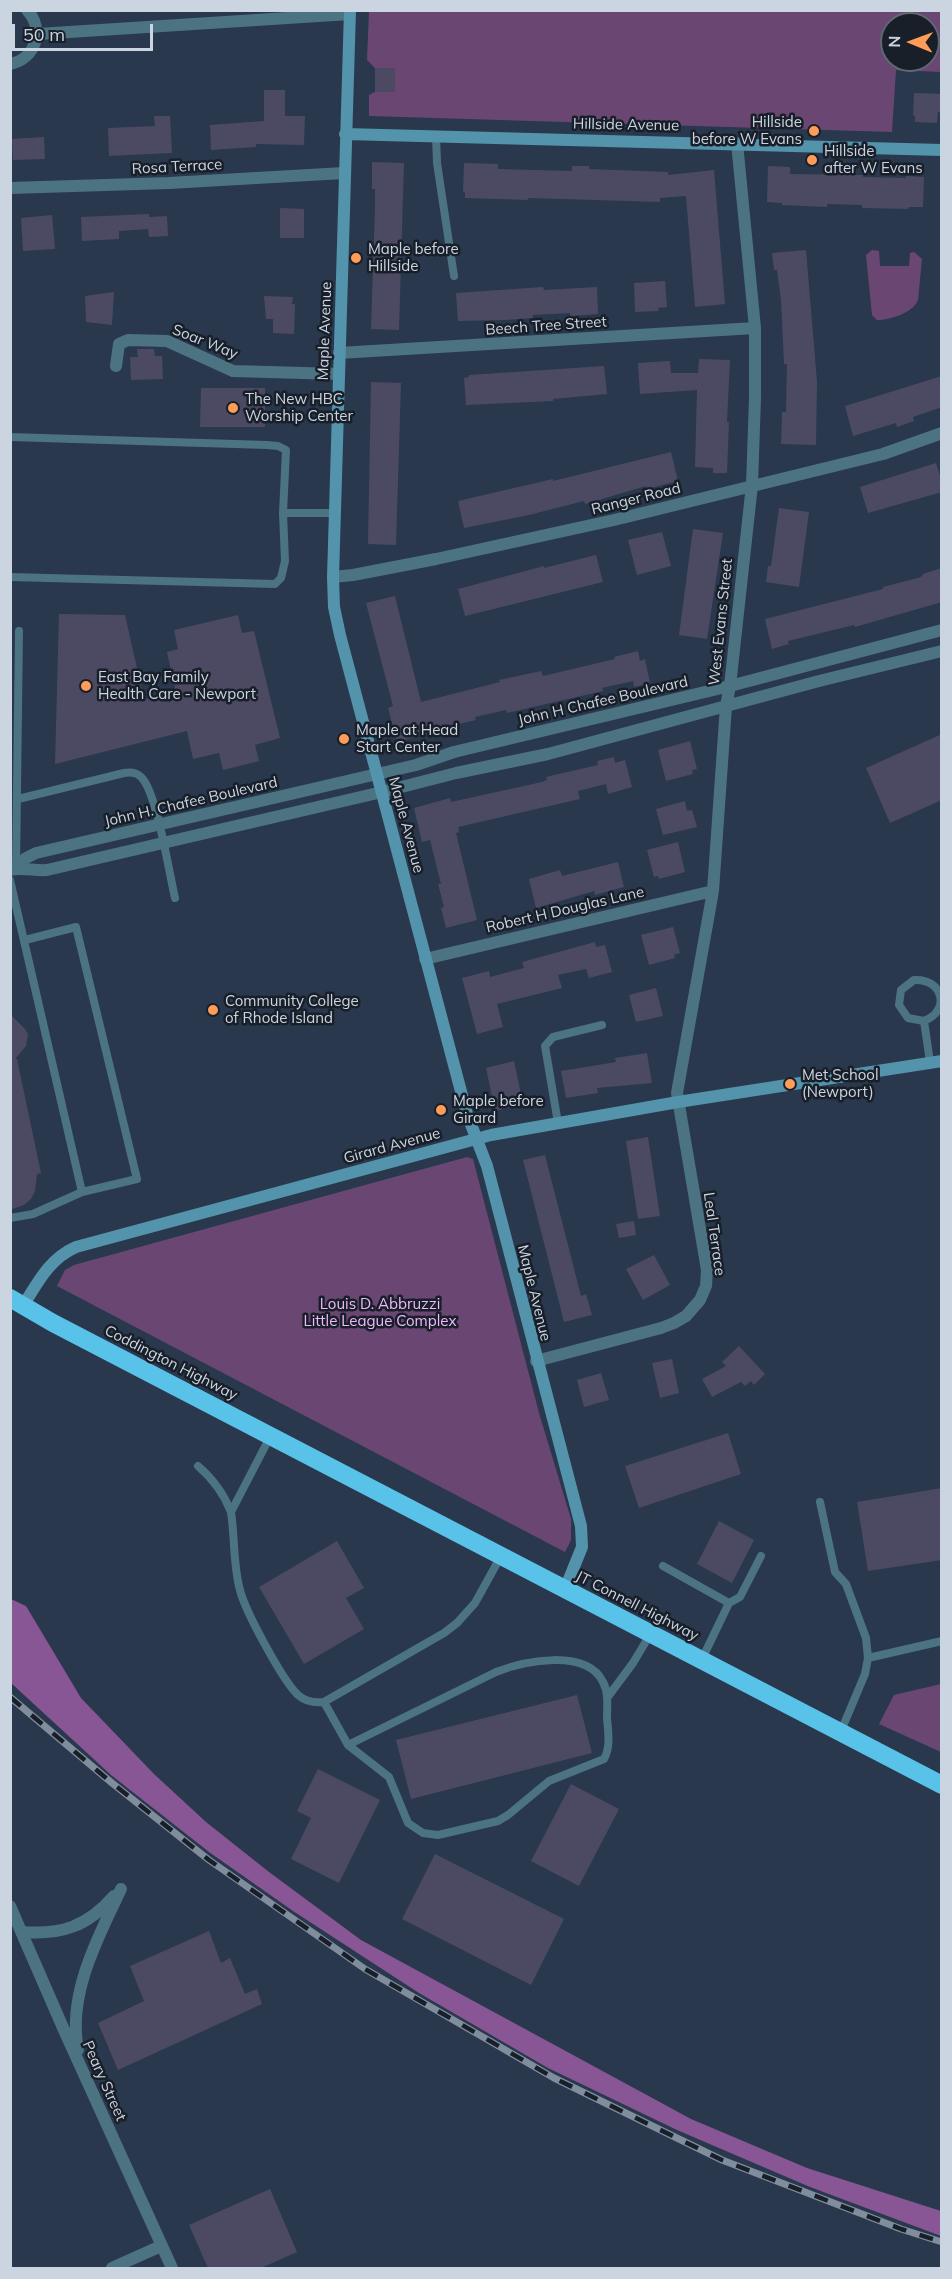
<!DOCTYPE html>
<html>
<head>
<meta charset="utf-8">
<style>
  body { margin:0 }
  #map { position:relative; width:952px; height:2279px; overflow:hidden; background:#29384d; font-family:Mulish,sans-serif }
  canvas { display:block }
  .frame { position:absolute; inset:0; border:12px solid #cbd5e2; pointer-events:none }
  .north { position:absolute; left:880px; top:12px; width:60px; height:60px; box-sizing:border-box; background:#181f29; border:2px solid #606873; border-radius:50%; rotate:271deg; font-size:16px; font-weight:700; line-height:24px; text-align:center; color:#cbd5e2 }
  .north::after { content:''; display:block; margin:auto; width:21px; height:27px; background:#fe9c58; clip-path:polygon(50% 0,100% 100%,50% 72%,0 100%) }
  .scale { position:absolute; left:12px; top:24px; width:141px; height:27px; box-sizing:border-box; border:3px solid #cbd5e2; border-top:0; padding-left:8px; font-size:18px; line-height:21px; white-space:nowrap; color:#cbd5e2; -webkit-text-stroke:4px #181f29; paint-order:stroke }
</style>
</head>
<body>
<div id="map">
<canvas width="952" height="2279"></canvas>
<div class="frame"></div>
<div class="north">N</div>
<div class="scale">50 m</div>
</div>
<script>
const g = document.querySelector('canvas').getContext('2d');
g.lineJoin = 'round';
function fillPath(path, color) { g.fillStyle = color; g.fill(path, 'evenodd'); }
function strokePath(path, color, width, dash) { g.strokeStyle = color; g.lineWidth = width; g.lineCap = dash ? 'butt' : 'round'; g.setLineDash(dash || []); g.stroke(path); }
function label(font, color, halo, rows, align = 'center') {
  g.font = font + ' Mulish,sans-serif'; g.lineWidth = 5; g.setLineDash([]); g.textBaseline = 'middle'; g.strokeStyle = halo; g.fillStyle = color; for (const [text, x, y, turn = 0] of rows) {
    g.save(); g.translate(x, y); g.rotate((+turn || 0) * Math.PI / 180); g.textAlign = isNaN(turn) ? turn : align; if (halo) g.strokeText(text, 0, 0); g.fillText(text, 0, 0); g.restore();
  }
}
const green = new Path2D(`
  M369,11H941V72L896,70L892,132L369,116V95L375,92H395V68H375L367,60ZM892,24H928V60H892Z
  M872,250L879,251L880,266H909L910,253L914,252L922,259L918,300C913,313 890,320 877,320L872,315L866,255Z
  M467,1157L473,1159L539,1413L571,1519V1540L565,1552L57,1286L65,1270L74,1265Z
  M941,1684V1752L879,1724L894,1695Z`);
const forest = new Path2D(`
  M11,1599L26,1606L81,1698L154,1774L206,1822L269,1872L361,1940L691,2119L807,2168L941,2211V2236L810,2187L677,2130L548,2068L419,1993L293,1911L209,1852L111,1775L11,1683Z`);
const building = new Path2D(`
  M375,68H395V92H375Z
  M264,90H285V116H305L304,145L256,144V147L211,150L210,125L264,121Z
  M914,93L942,94V112H938L937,123L915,122V116L913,115Z
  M154,116H170L172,153L109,156L108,128L155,126Z
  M44,137L45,159L13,160L12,139Z
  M372,162L404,163L399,330L371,329L375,207V189H372Z
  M464,163L498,164V169L572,171V166H589V169L668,172V175L714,170L725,304L695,307L686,196L660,198V202L528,198V200L465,198V192H463Z
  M768,166L790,167V174L863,175V177L906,178V176L924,177L923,207H909L908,209L862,208V205L827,204V207L782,205V203L767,202Z
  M280,208L304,209V238H280Z
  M149,214V217L167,216L168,236L149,237L148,229L119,231V239L82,241L81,217Z
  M52,215L55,249L23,251L21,218Z
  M806,250L817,382L816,445L781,444L782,412H786L787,364H784L781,300L777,270H774L772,253Z
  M665,281L667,307L658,308L659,311L635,312L634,283Z
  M543,287L544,290L597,287L598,314L570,316V313L533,315V318L505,320L458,321L456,293Z
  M114,292L112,325L86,322L85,296Z
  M264,296L293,297L292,304H295L294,334L273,333V319H266Z
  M137,349H154L155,356H162L163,379L131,380L130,357H138Z
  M699,359L730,360L727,422H729L727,473H713V468L695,467L697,390L640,394L638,363L670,361L671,373H698Z
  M604,366L607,394L553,399V401L466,405L464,378L469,377V375Z
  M942,376V407L913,417L914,421L897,427L896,423L853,436L845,406Z
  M371,382L401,383L396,545L368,544Z
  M201,388H265V427H200Z
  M671,452L678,481L647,489L646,486L585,504L584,501L529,515L464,528L458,501L553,479V481Z
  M936,463L942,482V492L868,513L860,487Z
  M779,508L809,512L799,587L766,582L768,566H771Z
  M693,529L723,533L707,639L679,635Z
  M662,532L671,566L637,575L628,540Z
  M596,555L603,582L465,616L458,589L544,566V568Z
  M942,568V602L855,627L854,625L788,641L789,644L772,649L765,619L883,589V587L921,577L923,574Z
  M395,596L421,702L500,682L499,680L541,671L543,676L615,659L614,657L638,651L640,661L645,659L650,683L634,687L633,681L602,688L603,691L507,713L506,710L475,717L476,720L429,731V733L397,742L388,708L393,706L366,603Z
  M59,614L125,615L144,699L176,692L167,652L178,649L174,630L238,615L242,633L254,631L280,738L255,745L259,761L223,770L219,753L193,759L187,731L55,764Z
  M942,734V800L890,823L866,768Z
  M690,741L697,769L692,770L693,774L666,781L658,750Z
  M614,757L615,763L625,760L632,787L608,794L606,784L578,791L580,799L458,827L459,832L456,833L477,920L446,928L441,908L444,907L438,884H441L430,840L422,842L414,808L450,798L451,802L542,782L547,780L546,777L598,765L597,761Z
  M685,801L687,811L692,810L697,827L663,835L656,809Z
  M678,842L685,872L659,879L658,876L654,877L647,850Z
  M618,862L624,887L595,895L594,891L536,908L529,879L560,870L562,876Z
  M673,927L680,953L674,955L675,958L649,965L641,935Z
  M595,942L596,947L605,945L612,972L589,978L586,969L558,975L562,988L497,1004L503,1027L477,1034L462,978L489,971L490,977L524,968L522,962Z
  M656,988L663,1016L636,1022L629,995Z
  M10,1014L25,1029L28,1034L26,1046L15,1059H17L41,1173L37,1174L35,1191L31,1199L24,1205L10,1210Z
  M647,1053L652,1083L597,1088L598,1093L566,1098L561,1071L616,1062L615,1058Z
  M514,1061L523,1104L495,1111L486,1068Z
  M648,1137L660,1216L638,1219L626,1141Z
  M545,1155L581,1296L586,1294L592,1315L564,1322L523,1160Z
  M634,1221L636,1235L619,1238L616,1224Z
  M654,1255L670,1285L643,1300L626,1269Z
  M739,1346L765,1374L754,1385L751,1381L745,1386L741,1382L712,1397L702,1379L726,1366L722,1362Z
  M672,1359L679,1393L660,1398L652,1363Z
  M601,1373L609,1400L584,1407L577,1380Z
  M728,1433L741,1474L639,1508L625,1466Z
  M942,1488V1560L868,1571L857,1502Z
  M719,1521L754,1540L732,1583L697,1564Z
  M337,1541L364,1588L346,1598L364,1629L304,1664L259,1587Z
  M577,1695L592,1753L411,1799L396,1740Z
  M318,1769L380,1800L339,1883L291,1859L311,1818L297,1811Z
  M571,1784L619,1809L579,1886L531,1861Z
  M435,1854L564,1919L531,1985L402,1919Z
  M209,1931L221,1963L230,1958L245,1994L257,1989L262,2004L118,2070L98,2023L144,2001L130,1966Z
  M270,2189L297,2252L261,2268H208L189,2225Z`);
const lane = new Path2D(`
  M436,136L437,163L454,276
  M10,437L267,445L278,446L286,450L283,513L285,561L281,578L275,584L10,577
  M283,513H335
  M18,799L124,773C130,772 136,772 141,777C157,792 169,873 175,898
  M16,868L19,631
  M10,880L82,1192L33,1214L10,1218
  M25,940L76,927L137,1179L82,1192
  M924,1021C951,1011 943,978 914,980L901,990L899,1005L908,1018L924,1021L930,1062
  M558,1123L545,1046L553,1037L602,1025
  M198,1466C213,1479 224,1494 231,1512C235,1538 233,1565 240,1590C245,1611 283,1681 298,1695C306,1702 315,1703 324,1702L444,1633L457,1623L475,1603L501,1556
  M820,1502L835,1572L846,1584L866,1638L868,1658L865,1674L841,1731
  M231,1512L271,1435
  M663,1566L729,1603L702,1659
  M729,1603L740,1597L761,1556
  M868,1658L942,1641
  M607,1698L633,1663L651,1633
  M324,1702L348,1745L389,1777L408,1823L423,1833L438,1835L498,1821L508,1815L549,1781L604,1759C611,1747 608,1731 607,1718C607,1706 609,1693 603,1682C586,1648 524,1661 496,1672L348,1745`);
const street = new Path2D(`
  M38,34L350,14
  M10,64C36,59 45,29 27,10
  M10,188L169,183L344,173
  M339,353L755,328
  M116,366L119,344L128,340L167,341L233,371L339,374
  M333,577L353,575L436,559L614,520L883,454L942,433
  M16,868L26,858L36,853L416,765L454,752L730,686L942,630
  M10,870C22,867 35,871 47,870L382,792L456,773L548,754L819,681L942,651
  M425,959L713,891
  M536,1361L661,1328L674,1323L686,1316L700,1300L706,1286L707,1270L677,1093L713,891L726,706L730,686L752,485L755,398V328L737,143
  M10,1906L64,2030L172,2268
  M22,1932C61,1935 87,1927 114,1896
  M78,2050C67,1995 98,1937 121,1889
  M112,2268L161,2246`);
const secondary = new Path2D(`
  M350,10L333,577L334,607L340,635L467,1114L487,1166L581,1526L582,1547L565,1589
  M345,134L942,150
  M23,1306C38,1282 49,1259 76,1247L491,1135L678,1102L942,1061`);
const highway = new Path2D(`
  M10,1298L53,1323L942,1785`);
const rail = new Path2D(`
  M10,1697L112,1783L209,1860L365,1969L554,2078L722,2160L901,2229L942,2242`);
const markers = [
  [814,131,6,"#fe9c58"],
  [812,160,6,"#fe9c58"],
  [356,258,6,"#fe9c58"],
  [233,408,6,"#fe9c58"],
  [86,686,6,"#fe9c58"],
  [344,739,6,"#fe9c58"],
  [213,1010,6,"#fe9c58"],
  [790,1084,6,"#fe9c58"],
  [441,1110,6,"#fe9c58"]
];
const poiNames = [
  ["Hillside",802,122,"right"],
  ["before W Evans",802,139,"right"],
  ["Hillside",824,151],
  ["after W Evans",824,168],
  ["Maple before",368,249],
  ["Hillside",368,266],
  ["The New HBC",245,399],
  ["Worship Center",245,416],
  ["East Bay Family",98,677],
  ["Health Care - Newport",98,694],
  ["Maple at Head",356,730],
  ["Start Center",356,747],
  ["Community College",225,1001],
  ["of Rhode Island",225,1018],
  ["Met School",802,1075],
  ["(Newport)",802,1092],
  ["Maple before",453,1101],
  ["Girard",453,1118]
];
const streetNames = [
  ["Hillside Avenue",626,125,1],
  ["Rosa Terrace",177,167,-3],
  ["Beech Tree Street",546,326,-4],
  ["Maple Avenue",325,331,-88],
  ["Soar Way",205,342,22],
  ["Ranger Road",636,499,-14],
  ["West Evans Street",721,622,-84],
  ["John H Chafee Boulevard",603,701,-13],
  ["John H. Chafee Boulevard",191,802,-13],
  ["Maple Avenue",406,825,75],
  ["Robert H Douglas Lane",565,910,-13],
  ["Girard Avenue",392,1146,-15],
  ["Leal Terrace",714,1234,82],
  ["Maple Avenue",534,1293,76],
  ["Coddington Highway",171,1363,27],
  ["JT Connell Highway",637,1606,27],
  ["Peary Street",104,2081,66]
];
const parkNames = [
  ["Louis D. Abbruzzi",380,1304],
  ["Little League Complex",380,1321]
];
fillPath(green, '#6a4773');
fillPath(forest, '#885695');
fillPath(building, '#4c4a63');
strokePath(lane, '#4c7382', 8);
strokePath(street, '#4c7382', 12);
strokePath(secondary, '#5393ac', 12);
strokePath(highway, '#59c2e9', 18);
strokePath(rail, '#808d9d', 7);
strokePath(rail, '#181f29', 4.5, [14]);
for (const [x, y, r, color] of markers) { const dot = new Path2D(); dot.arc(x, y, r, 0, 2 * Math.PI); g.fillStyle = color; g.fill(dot); strokePath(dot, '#181f29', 2); }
label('15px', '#cbd5e2', '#181f29', poiNames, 'left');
label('15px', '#cbd5e2', '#181f29', streetNames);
label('15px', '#f0b8fe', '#181f29', parkNames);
</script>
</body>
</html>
